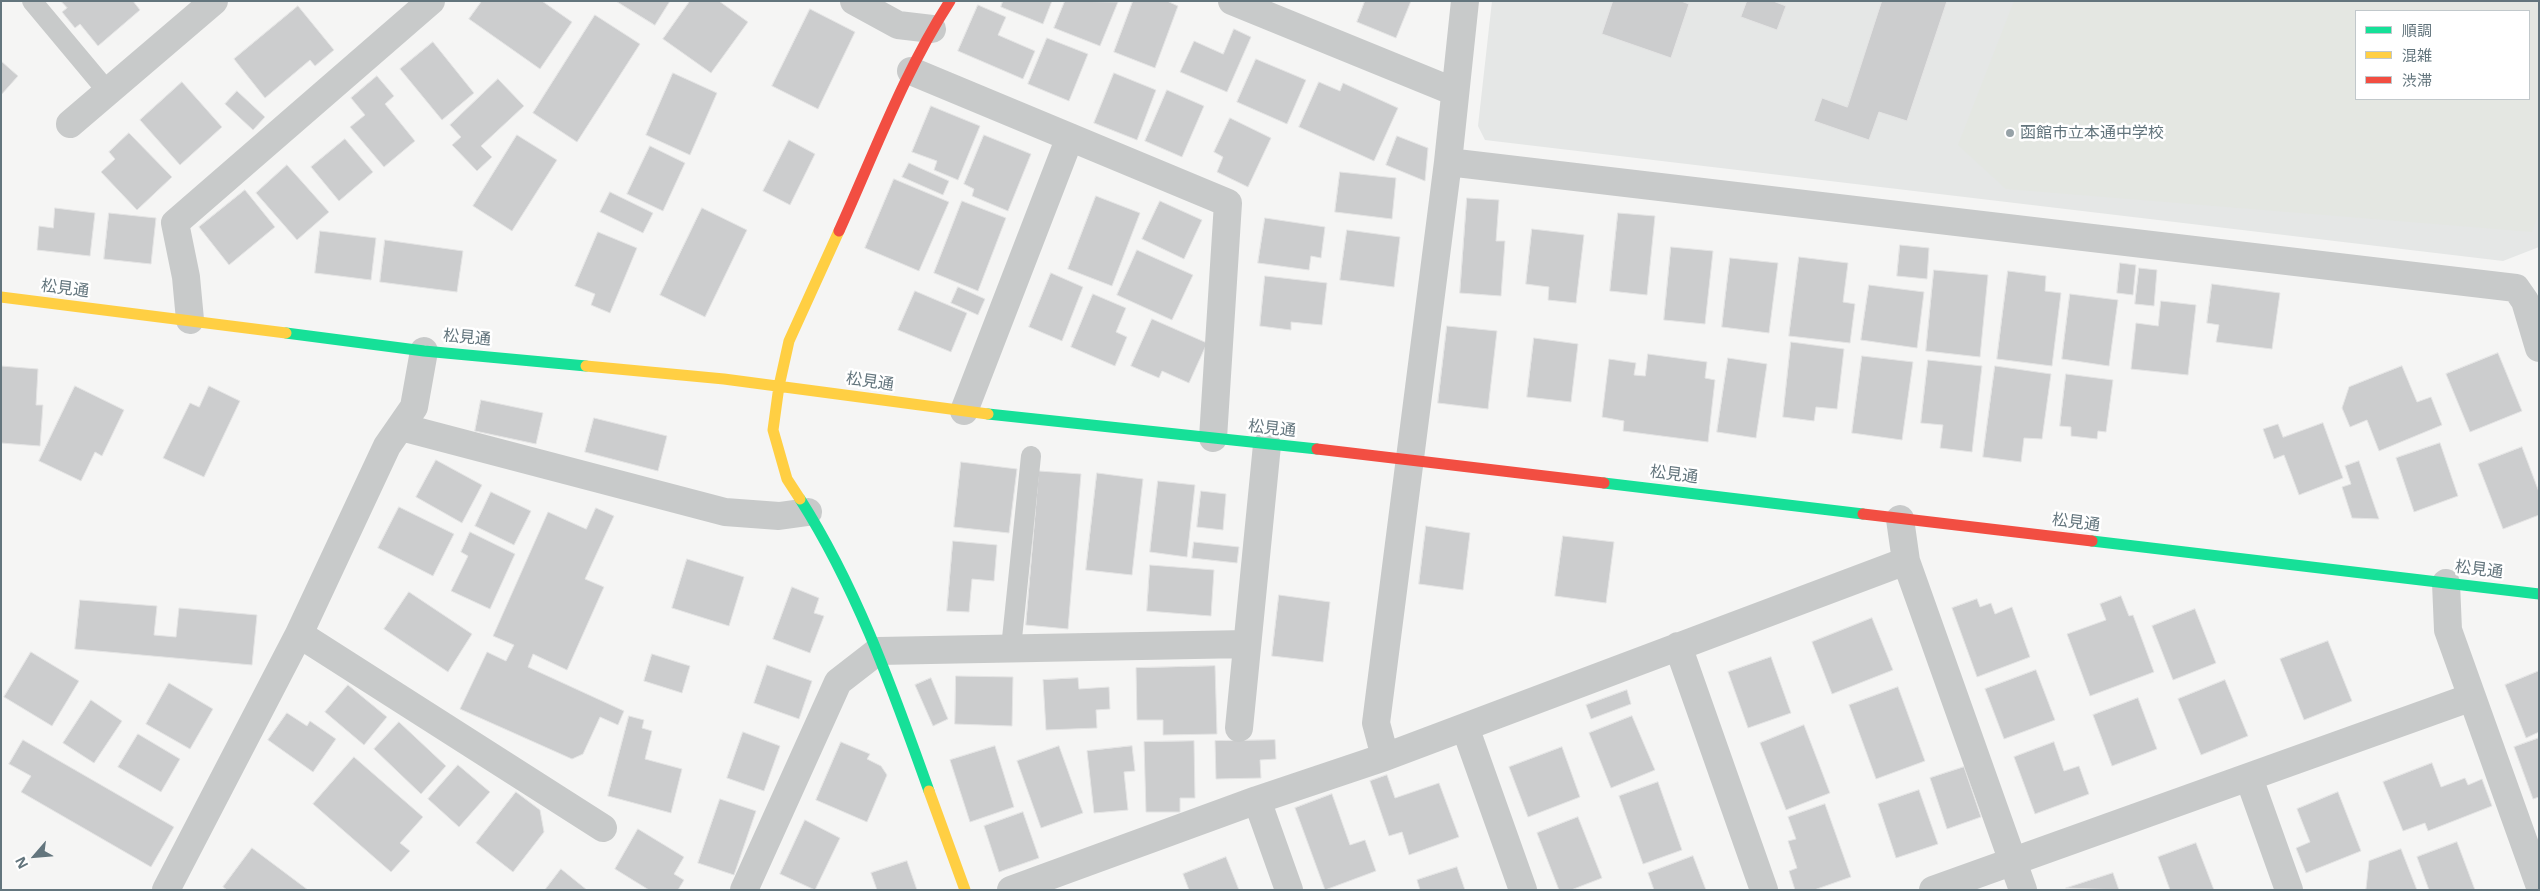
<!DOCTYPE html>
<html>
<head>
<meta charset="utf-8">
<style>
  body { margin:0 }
  #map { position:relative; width:2540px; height:891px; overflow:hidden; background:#f5f5f4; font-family:"Noto Sans","Noto Sans JP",sans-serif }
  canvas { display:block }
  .frame { position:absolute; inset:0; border:2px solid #63757d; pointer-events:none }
  .legend { position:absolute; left:2355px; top:10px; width:175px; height:90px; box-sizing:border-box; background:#fff; border:1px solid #c1c8cb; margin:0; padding:6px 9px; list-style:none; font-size:15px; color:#63757d }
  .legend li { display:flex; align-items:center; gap:10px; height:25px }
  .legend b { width:25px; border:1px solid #c1c8cb }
  .north { position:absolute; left:10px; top:831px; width:50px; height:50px; -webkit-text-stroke:4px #fff; paint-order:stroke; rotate:243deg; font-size:14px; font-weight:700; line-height:20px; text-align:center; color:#63757d }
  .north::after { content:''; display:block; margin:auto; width:18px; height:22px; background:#63757d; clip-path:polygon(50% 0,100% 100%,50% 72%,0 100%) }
</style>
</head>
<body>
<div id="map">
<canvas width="2540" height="891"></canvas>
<div class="frame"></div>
<ul class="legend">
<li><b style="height:6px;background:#16e098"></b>順調</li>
<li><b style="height:6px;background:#ffcf43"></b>混雑</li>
<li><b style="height:6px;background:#f24e42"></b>渋滞</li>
</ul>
<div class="north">N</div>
</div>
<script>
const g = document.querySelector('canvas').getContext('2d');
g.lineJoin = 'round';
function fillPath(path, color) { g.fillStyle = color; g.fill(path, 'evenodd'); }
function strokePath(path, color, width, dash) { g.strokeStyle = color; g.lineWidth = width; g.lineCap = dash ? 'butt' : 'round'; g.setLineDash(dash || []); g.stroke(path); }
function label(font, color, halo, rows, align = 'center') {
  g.font = font + ' "Noto Sans","Noto Sans JP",sans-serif'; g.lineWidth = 5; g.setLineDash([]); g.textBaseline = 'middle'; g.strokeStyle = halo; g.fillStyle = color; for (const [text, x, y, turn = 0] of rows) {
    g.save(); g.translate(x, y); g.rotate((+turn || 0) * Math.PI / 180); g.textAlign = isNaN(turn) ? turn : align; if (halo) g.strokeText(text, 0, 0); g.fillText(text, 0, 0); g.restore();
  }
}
const built = new Path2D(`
  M1492,1H2539V247L2503,261L1485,140L1478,126ZM2356,11H2529V99H2356Z`);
const green = new Path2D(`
  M2014,1H2539V213L2532,232L2006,189L1958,145ZM2356,11H2529V99H2356Z`);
const building = new Path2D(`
  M61,1H133L140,10L98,46L80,24L75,28L62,12L67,8Z
  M482,1H542L572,22L540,69L469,19Z
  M616,1H670L655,25Z
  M690,1H719L748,22L711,73L663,39Z
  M1003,1H1052L1043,24L1001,7Z
  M1065,1L1118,2L1100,46L1054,28Z
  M1133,1H1167L1178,6L1155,68L1114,52Z
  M1365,1H1411L1396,38L1357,22Z
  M1613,1H1681L1689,4L1671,58L1602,34Z
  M1747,1H1773L1786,6L1777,30L1741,17Z
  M1882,1H1947L1907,121L1879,112L1869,140L1814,121L1822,98L1847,107Z
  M978,5L1006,17L998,35L1035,51L1023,79L958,51Z
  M298,6L334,50L315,66L310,60L265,98L234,59Z
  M810,9L855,32L818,109L772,86Z
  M595,15L640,44L577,142L533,113Z
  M1234,29L1251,37L1227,92L1180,72L1194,41L1223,54Z
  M1047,38L1088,54L1069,101L1028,84Z
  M433,42L474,93L442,120L400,69Z
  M1256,59L1306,80L1287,124L1237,102Z
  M1,61L18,76L1,95Z
  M673,73L717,93L690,155L646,135Z
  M1114,73L1156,90L1137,140L1094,123Z
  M377,76L394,96L385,104L415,141L384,167L350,127L365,115L351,98Z
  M498,79L524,106L481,146L492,157L477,171L452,145L461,137L450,125Z
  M182,82L222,127L180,165L140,120Z
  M1319,82L1340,91L1343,83L1398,108L1374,161L1299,127Z
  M1167,90L1204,106L1182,157L1145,141Z
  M237,91L265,117L253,130L225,104Z
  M931,106L980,126L958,180L934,170L937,161L912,152Z
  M1230,118L1271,138L1248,187L1217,172L1223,157L1214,152Z
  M129,133L172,177L137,210L101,172L115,159L109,152Z
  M517,135L557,160L512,231L473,206Z
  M984,135L1031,154L1008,211L972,196L974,189L964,184Z
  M1397,136L1428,148L1425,181L1386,165Z
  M345,139L373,172L339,201L311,167Z
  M789,140L815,154L790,205L763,191Z
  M650,146L685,163L663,211L627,194Z
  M909,163L949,181L943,195L902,177Z
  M287,165L329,212L297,240L256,193Z
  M1340,172L1396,178L1392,219L1335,212Z
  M894,179L949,202L919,271L865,248Z
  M245,190L275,227L229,265L199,227Z
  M610,192L653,213L643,233L600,212Z
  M1096,196L1140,213L1112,286L1068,269Z
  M1467,198L1499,200L1496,241H1505L1501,296L1460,293Z
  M962,201L1006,218L978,291L934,273Z
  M1160,201L1202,220L1184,259L1142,239Z
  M55,208L95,213L90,256L37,250L39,226L53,228Z
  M702,208L747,230L705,317L660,295Z
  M109,213L156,218L151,264L104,259Z
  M1618,213L1655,216L1647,295L1610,291Z
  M1265,218L1325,227L1321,258L1311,256L1309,270L1258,263Z
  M1532,229L1584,235L1576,303L1548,300L1549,287L1526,284Z
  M1347,230L1400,237L1394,287L1340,280Z
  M320,231L376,238L371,280L315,273Z
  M598,232L637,248L610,313L591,305L595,294L575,286Z
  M385,240L463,251L457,292L380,282Z
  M1900,245L1929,248L1927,279L1897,276Z
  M1671,247L1713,251L1705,324L1664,320Z
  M1137,250L1193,275L1172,320L1117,295Z
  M1799,257L1848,263L1843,302L1855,304L1850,343L1789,336Z
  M1730,258L1778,263L1769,333L1722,327Z
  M2120,263L2136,265L2133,295L2117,293Z
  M2139,268L2157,270L2154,306L2135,304Z
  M1934,270L1988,275L1980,357L1926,351Z
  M2008,271L2046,276L2045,291L2061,293L2052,366L1997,359Z
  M1051,273L1083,287L1062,341L1029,327Z
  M1265,276L1327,283L1322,325L1291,322V330L1260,326Z
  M2212,284L2280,293L2272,349L2216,342L2219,325L2207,323Z
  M1869,285L1924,292L1917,348L1861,340Z
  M958,287L985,299L978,315L951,303Z
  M915,291L967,313L951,352L898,330Z
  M1093,294L1126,308L1116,332L1127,337L1115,366L1071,347Z
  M2070,294L2118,300L2109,366L2062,359Z
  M2161,301L2196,305L2188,375L2131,369L2136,323L2158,326Z
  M1152,319L1207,343L1189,383L1162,371L1159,378L1131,366Z
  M1447,326L1497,331L1488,409L1438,403Z
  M1534,338L1578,344L1571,402L1527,397Z
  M1791,342L1844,349L1837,409L1816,407L1814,421L1783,417Z
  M2498,353L2522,411L2470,432L2446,374Z
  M1648,354L1707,362L1705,378L1715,380L1708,442L1623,431L1624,421L1602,417L1609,359L1636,363L1634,375L1645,376Z
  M1862,356L1913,362L1902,440L1852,433Z
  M1728,358L1767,364L1756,438L1717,432Z
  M1928,360L1982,366L1972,452L1940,448L1943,425L1921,423Z
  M1,366L38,369L36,405H43L40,446L1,443Z
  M1995,366L2051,374L2042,439L2024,438L2021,462L1983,457Z
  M2402,366L2417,402L2431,397L2442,425L2379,451L2367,420L2350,427L2342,408L2349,387Z
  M2066,374L2113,380L2106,432L2098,431L2097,439L2071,436V427L2060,426Z
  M75,386L124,410L102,456L95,452L81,481L39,461Z
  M209,386L240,401L204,477L163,458L190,403L199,407Z
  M481,400L543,413L536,444L475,431Z
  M594,418L667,436L658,471L585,452Z
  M2323,423L2343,478L2299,495L2284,455L2274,459L2263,429L2278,424L2283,437Z
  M2440,443L2458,496L2414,512L2396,458Z
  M2522,447L2539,492V515L2503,529L2478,464Z
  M436,460L482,485L462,523L416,497Z
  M2359,461L2379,519L2352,518L2342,487L2351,484L2345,466Z
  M961,462L1017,469L1009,533L954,527Z
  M1039,471L1081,474L1068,629L1026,625Z
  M1097,473L1143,479L1132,575L1086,570Z
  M1158,481L1195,485L1187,557L1150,552Z
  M1201,491L1226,494L1223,530L1197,527Z
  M491,492L531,511L514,545L475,526Z
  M399,507L454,534L433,576L378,548Z
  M596,508L614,516L585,579L604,587L567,670L533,654L528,667L624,711L618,725L600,717L583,754L572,759L460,709L487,652L506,661L514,645L493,636L548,512L586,529Z
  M1426,526L1470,533L1463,590L1419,584Z
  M470,532L515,554L490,609L451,591L468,556L461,552Z
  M1563,536L1614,542L1606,603L1555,596Z
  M953,541L997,545L994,581L972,579L969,612L947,611Z
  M1194,542L1239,547L1237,563L1192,558Z
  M687,559L744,577L729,626L672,608Z
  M1150,565L1214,570L1211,616L1147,611Z
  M792,587L819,598L814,613L824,616L810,653L773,639Z
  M409,592L472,634L448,672L384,629Z
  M1279,595L1330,602L1323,662L1272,656Z
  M2121,596L2129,616L2133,615L2154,672L2090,696L2067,634L2106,620L2100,604Z
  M1977,599L1980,607L1991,603L1995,614L2012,607L2030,657L1977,677L1952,608Z
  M80,600L157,606L154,635L176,637L179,608L257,615L252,665L75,649Z
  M2195,609L2216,663L2173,680L2152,626Z
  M1872,618L1893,670L1832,694L1812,642Z
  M2328,641L2352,701L2304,720L2280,659Z
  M31,652L79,681L52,726L4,697Z
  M652,654L690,666L682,693L644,681Z
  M1771,657L1791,713L1748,728L1728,672Z
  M767,665L812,681L799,719L754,703Z
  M1215,666L1217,734L1163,735V720H1137L1136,668Z
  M2036,670L2055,720L2004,739L1985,689Z
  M2539,671V732L2526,738L2505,685Z
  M956,676L1013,677L1012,726L955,724Z
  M931,678L948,719L933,726L915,685Z
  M1078,678L1079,689L1109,687L1110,709L1096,710L1097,728L1046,730L1043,680Z
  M2225,680L2248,736L2201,755L2178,699Z
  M169,683L213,709L190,749L146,724Z
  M348,685L387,717L364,745L325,712Z
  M1898,687L1925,761L1876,779L1849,705Z
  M1627,690L1631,704L1591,719L1586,705Z
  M2138,698L2157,749L2112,766L2093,715Z
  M91,700L122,721L94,763L63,743Z
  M287,713L307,726L310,721L336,739L313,772L268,740Z
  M629,716L644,720L642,728L652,731L645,759L682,769L671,813L608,796Z
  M1632,716L1655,770L1611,788L1589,733Z
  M399,722L446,766L421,794L374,749Z
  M1804,725L1830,793L1786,810L1760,743Z
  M743,732L780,746L764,791L727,778Z
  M138,734L180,759L161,792L118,767Z
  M2539,738V797L2533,799L2514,747Z
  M23,740L174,827L151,867L21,792L31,776L9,764Z
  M1275,740L1276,759L1260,760L1261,778L1216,779L1215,741Z
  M1194,741L1195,798H1180V812H1146L1144,742Z
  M841,742L870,754L867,759L881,766L887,775L867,822L816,800Z
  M2054,742L2064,771L2079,766L2089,794L2035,814L2014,757Z
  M995,746L1014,807L970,822L950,760Z
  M1059,746L1083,813L1041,828L1017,761Z
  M1132,746L1135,771L1124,772L1128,810L1094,813L1087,751Z
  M1562,747L1580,797L1528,817L1509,767Z
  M354,757L423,817L400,843L410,851L391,872L313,804Z
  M2432,763L2441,787L2465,778L2468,785L2482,779L2492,806L2428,831L2425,823L2403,831L2383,782Z
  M458,765L490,792L459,827L428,799Z
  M1964,767L1981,817L1947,829L1930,778Z
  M1387,775L1395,798L1439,783L1459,837L1409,855L1402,832L1389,836L1370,781Z
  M1658,782L1682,850L1643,864L1619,796Z
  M1919,790L1938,844L1896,858L1878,804Z
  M516,792L540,810L544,832L513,872L476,843Z
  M2338,792L2361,851L2306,873L2296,848L2310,842L2297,809Z
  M1332,794L1350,845L1365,840L1376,871L1325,890L1295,808Z
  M720,799L756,811L734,875L698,863Z
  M1825,804L1851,877L1814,890H1795L1789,871L1797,868L1788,841L1796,839L1788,817Z
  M1023,812L1039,858L999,872L984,826Z
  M1578,817L1602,878L1571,890H1559L1537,833Z
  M805,820L840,838L815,890L780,874Z
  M638,829L684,857L674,874L684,880L678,890H649L615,869Z
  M2457,842L2475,890H2429L2417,857Z
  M2196,843L2214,890H2170L2158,857Z
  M252,848L308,890H227L223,887Z
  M2401,849L2417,890H2363L2366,889L2369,861Z
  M1693,856L1706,890H1654L1648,873Z
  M1226,857L1239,890H1189L1183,874Z
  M907,861L917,890H877L871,873Z
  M1457,867L1465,890H1420L1417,880Z
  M561,869L587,890H545Z
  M2113,873L2119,890L2066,888Z`);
const lane = new Path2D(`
  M32,1L108,92
  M1011,648L1031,456`);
const street = new Path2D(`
  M854,1L898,25L932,29
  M1232,1L1455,92
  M911,71L1228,203L1213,438
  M70,124L214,1
  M1448,162L2516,288L2525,301L2539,348
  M190,320L186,277L175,223L431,1
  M964,411L1070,137
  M401,427L725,512L779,516L808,512
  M1900,519L1906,561L2023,890
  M2446,583L2448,630L2539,884
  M299,634L603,828
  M1678,646L1764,890
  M1465,727L1523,890
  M1239,728L1267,445
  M1385,757L1376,723L1448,162L1465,1
  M2249,778L2289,890
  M1257,800L1289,890
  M166,890L299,634L387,446L414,407L424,351
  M744,890L838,682L878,651L1247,644
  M1011,890L1257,800L1385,757L1906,561
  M1933,890L2472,697`);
const fast = new Path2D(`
  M286,333L424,351L586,366
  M988,414L1317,449
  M1604,483L1863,514
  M800,499C858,590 893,691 929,791
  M2092,541L2539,594`);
const slow = new Path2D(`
  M1,297L286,333
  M586,366L724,379L988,414
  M800,499L787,479L773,430L779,386L789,341L839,231
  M929,791L965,890`);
const jam = new Path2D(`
  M839,231C874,154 904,72 950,1
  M1317,449L1604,483
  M1863,514L2092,541`);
const markers = [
  [2010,133,5,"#96a2a7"]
];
const poiNames = [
  ["函館市立本通中学校",2020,133]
];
const streetNames = [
  ["松見通",65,289,7],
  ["松見通",467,338,5],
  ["松見通",870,382,8],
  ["松見通",1272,429,6],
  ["松見通",1674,475,7],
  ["松見通",2076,523,7],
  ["松見通",2479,570,7]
];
fillPath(built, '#e5e7e6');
fillPath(green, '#e4e7e2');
fillPath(building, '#cccdce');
strokePath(building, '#e4e4e4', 1);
strokePath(lane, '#c8caca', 20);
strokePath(street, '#c8caca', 28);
strokePath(fast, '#16e098', 11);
strokePath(slow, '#ffcf43', 11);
strokePath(jam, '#f24e42', 11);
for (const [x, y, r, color] of markers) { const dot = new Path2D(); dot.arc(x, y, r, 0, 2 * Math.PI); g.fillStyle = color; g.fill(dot); strokePath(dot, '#fff', 2); }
label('16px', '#63757d', '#fff', poiNames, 'left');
label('16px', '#63757d', '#fff', streetNames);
</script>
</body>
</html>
